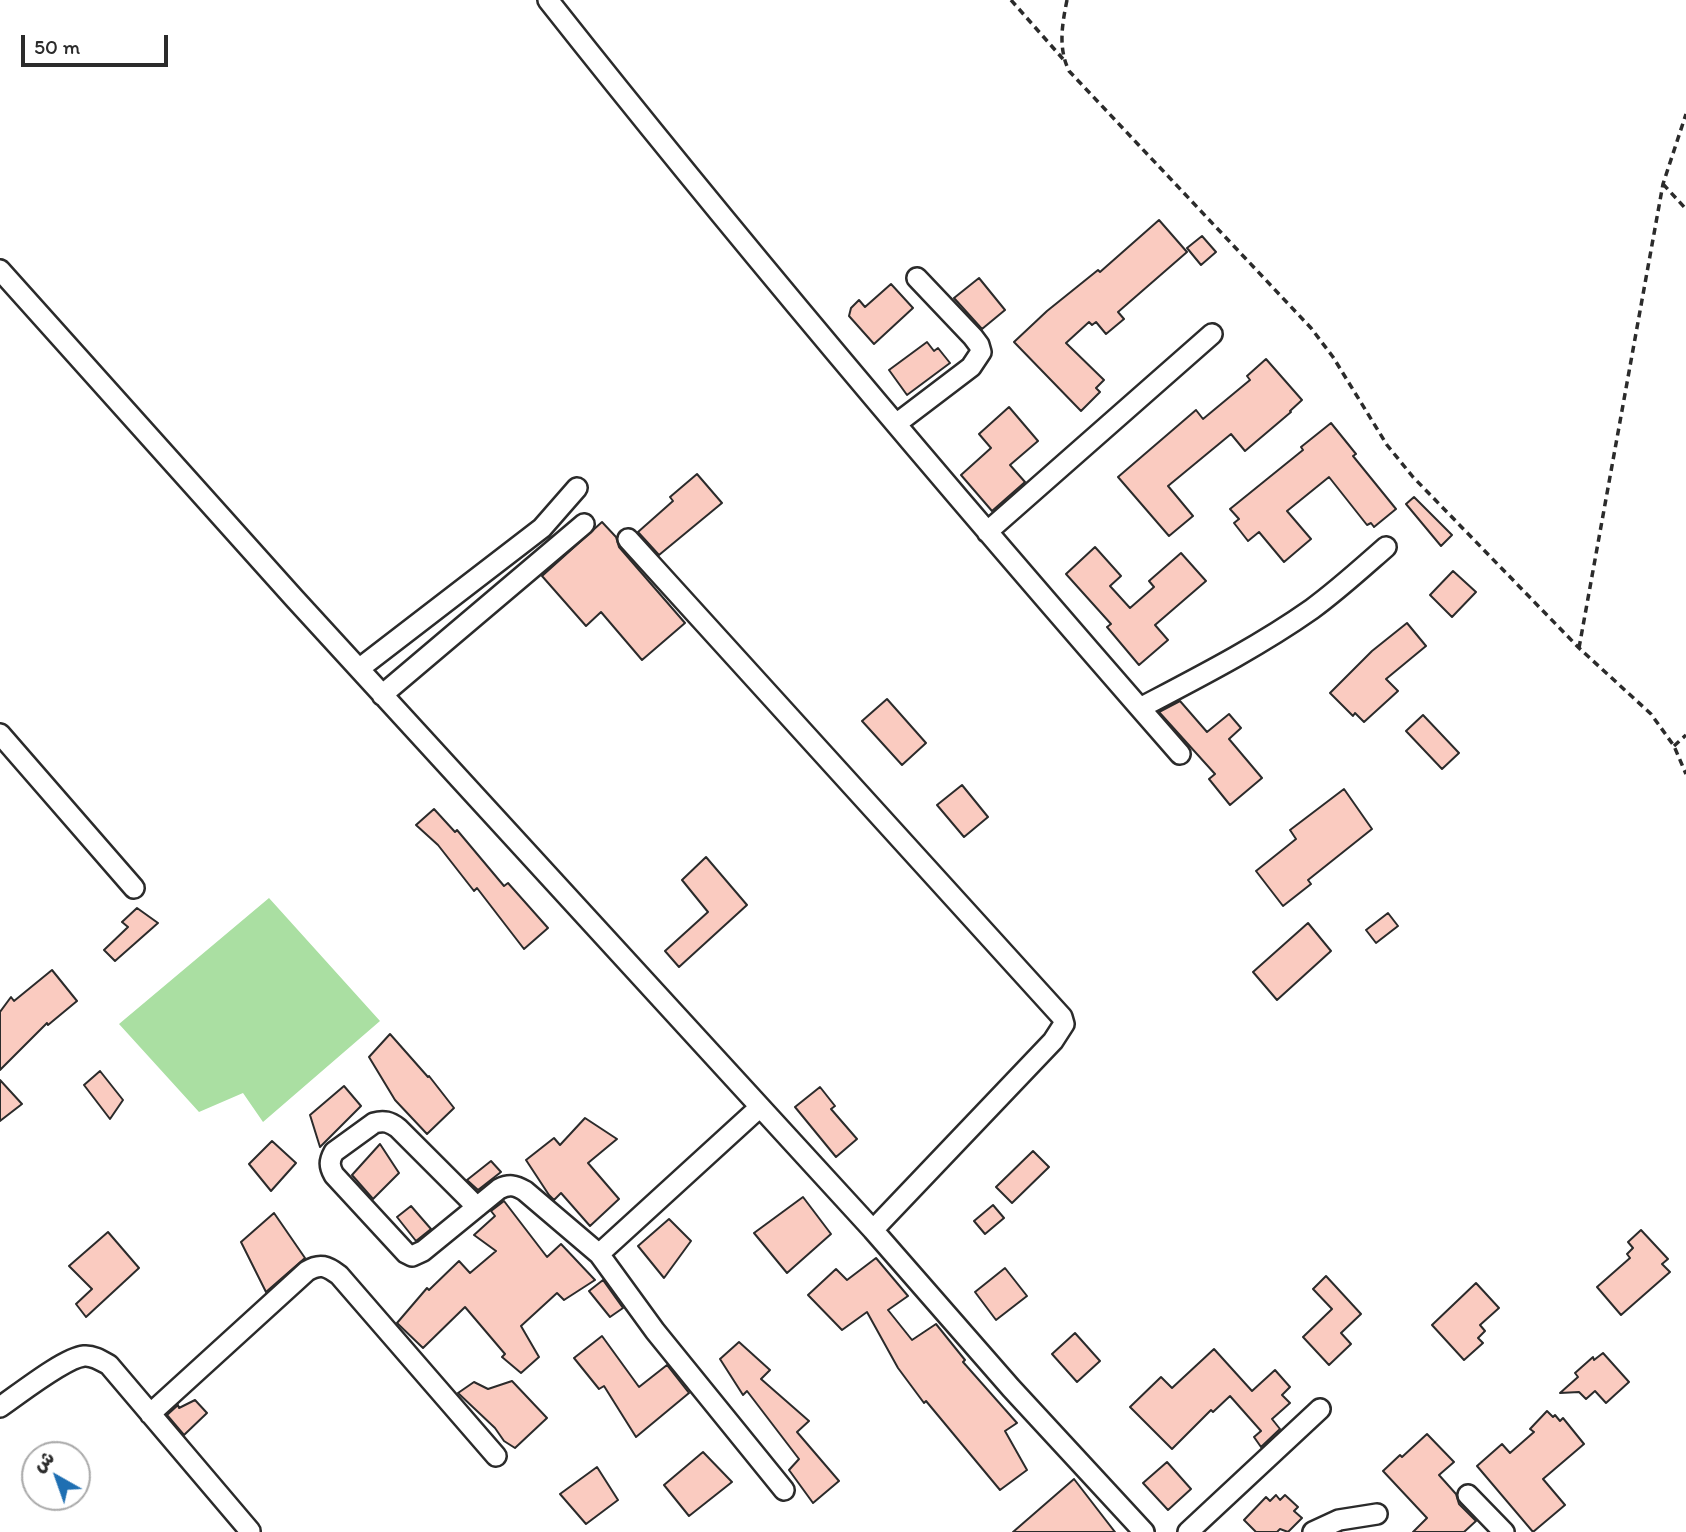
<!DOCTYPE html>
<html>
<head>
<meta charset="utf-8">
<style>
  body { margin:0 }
  #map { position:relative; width:1686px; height:1532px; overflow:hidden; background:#fff; font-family:Itim,"Playpen Sans Arabic",sans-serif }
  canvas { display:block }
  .north { position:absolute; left:21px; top:1441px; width:70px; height:70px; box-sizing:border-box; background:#fff; border:2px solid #aaa; border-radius:50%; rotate:320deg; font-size:19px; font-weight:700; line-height:28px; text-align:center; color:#2b2b2b }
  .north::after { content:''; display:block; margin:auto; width:24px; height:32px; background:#1f6fb2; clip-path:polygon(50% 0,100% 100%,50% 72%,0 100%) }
  .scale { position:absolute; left:21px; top:35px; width:147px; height:32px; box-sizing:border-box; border:4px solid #2b2b2b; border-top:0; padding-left:9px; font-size:21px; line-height:24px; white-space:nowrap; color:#2b2b2b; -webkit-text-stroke:5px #fff; paint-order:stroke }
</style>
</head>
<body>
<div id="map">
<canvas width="1686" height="1532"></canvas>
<div class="north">ش</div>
<div class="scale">50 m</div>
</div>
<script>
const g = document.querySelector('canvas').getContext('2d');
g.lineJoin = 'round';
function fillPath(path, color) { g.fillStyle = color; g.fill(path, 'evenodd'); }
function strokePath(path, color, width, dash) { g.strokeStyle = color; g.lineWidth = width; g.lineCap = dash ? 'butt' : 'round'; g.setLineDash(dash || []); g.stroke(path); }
const green = new Path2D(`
  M269,898L380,1021L263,1122L243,1093L199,1112L119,1024Z`);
const building = new Path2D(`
  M1159,220L1187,252L1118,312L1124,319L1106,334L1096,322L1092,325L1089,322L1066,343L1104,380L1096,388L1100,392L1081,411L1014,342L1047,311L1098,270L1100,272Z
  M1202,236L1216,252L1201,265L1187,248Z
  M979,278L1005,310L982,329L954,298Z
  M891,284L913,308L874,344L849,316L851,308L859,300L865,307Z
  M927,342L934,351L938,348L950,363L907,395L889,370Z
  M1266,359L1302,400L1290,411L1291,412L1245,451L1231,434L1168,486L1193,516L1169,536L1118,477L1196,410L1203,419L1250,380L1247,376Z
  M1009,407L1038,441L1010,465L1025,482L992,511L961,475L991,448L979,434Z
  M1331,423L1356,454L1353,456L1396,509L1374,527L1371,523L1367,525L1329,477L1287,511L1311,539L1284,562L1259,532L1248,541L1234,523L1239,519L1230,509L1303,450L1301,447Z
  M697,474L722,503L659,555L638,532L673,501L670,497Z
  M1414,497L1452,535L1441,546L1406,504Z
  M602,522L616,537L619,547L685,623L642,660L601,612L586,626L542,576Z
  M1095,547L1121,576L1110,586L1130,608L1154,587L1149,581L1181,553L1206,581L1155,625L1168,640L1139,665L1107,627L1111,624L1066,574Z
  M1453,571L1476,592L1452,617L1430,595Z
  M1407,623L1426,646L1386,679L1398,691L1364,722L1355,713L1353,716L1330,693L1372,651Z
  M887,699L926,743L902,765L862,721Z
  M1180,701L1207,732L1229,714L1241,728L1229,739L1262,778L1230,805L1209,779L1215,774L1159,712Z
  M1423,715L1459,753L1442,769L1406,731Z
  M962,785L988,817L964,837L937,805Z
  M1344,789L1372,829L1308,880L1311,884L1283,906L1256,871L1296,839L1290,830Z
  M434,809L455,832L457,830L504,886L508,883L548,928L524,949L477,888L474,891L438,845L416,825Z
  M706,857L747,905L679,967L665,951L708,912L682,880Z
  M137,908L158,923L115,961L104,950L128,927L122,922Z
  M1388,913L1398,926L1376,943L1366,930Z
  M1308,923L1331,951L1277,1000L1253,972Z
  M52,970L77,1001L48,1025L47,1023L0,1070V1012L11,997L14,1001Z
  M390,1034L428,1077L429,1076L454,1108L427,1134L395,1100L369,1057Z
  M100,1071L123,1100L110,1119L84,1085Z
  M0,1080L22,1104L0,1121Z
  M344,1086L361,1106L320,1147L310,1115Z
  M820,1087L835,1106L831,1109L857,1139L836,1157L795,1107Z
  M585,1118L617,1139L588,1163L619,1199L590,1226L561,1193L554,1200L549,1195L526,1160L554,1138L560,1145Z
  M272,1141L296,1163L271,1191L249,1164Z
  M380,1144L399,1173L373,1199L352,1175Z
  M1033,1151L1049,1167L1012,1203L996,1187Z
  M491,1161L501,1172L478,1190L467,1180Z
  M803,1197L831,1234L787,1273L754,1233Z
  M504,1201L547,1257L561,1244L595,1280L564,1300L557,1293L521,1326L539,1357L521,1373L502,1357L505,1354L465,1307L423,1348L397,1323L427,1288L429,1290L459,1261L470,1273L496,1251L474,1235L495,1216L491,1211Z
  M993,1205L1004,1218L985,1234L974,1221Z
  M411,1206L431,1229L416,1241L397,1217Z
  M274,1213L305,1258L266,1292L241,1242Z
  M669,1219L691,1241L664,1278L638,1246Z
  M1641,1230L1668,1259L1662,1264L1670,1272L1621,1315L1597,1287L1630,1258L1627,1254L1633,1248L1628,1242Z
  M108,1232L139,1268L86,1317L76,1304L92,1289L69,1266Z
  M876,1258L908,1296L888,1310L912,1340L936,1324L965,1360L963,1362L1017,1423L1005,1431L1027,1470L1000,1490L926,1401L924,1403L898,1368L867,1312L842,1330L808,1295L836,1269L847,1280Z
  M1005,1268L1027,1296L996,1320L975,1292Z
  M1326,1276L1361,1314L1341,1333L1351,1344L1329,1365L1303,1337L1332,1309L1313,1289Z
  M603,1280L623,1308L610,1317L589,1291Z
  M1476,1283L1499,1308L1480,1325L1485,1331L1478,1338L1483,1343L1464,1360L1432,1325Z
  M1075,1333L1100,1361L1077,1382L1052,1354Z
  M602,1336L639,1387L667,1365L689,1393L636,1437L604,1386L599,1389L574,1358Z
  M739,1342L770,1370L761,1379L809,1421L797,1432L839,1481L813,1503L789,1470L799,1459L747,1391L743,1395L720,1359Z
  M1214,1349L1252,1391L1275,1370L1290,1387L1282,1395L1290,1403L1272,1419L1280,1429L1261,1447L1254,1437L1261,1431L1230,1396L1213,1412L1211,1410L1172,1449L1130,1407L1161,1377L1172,1388Z
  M1603,1353L1629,1382L1606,1403L1595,1391L1586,1399L1579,1392L1560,1393L1578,1377L1575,1373L1593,1357L1594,1360Z
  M512,1381L547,1418L515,1448L504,1441L495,1428L458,1393L474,1382L488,1389Z
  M195,1400L207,1413L184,1435L167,1415L178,1405L179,1408Z
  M1547,1411L1553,1417L1555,1415L1560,1421L1563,1418L1584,1444L1543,1479L1565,1505L1533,1532L1477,1466L1502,1444L1510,1453L1534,1432L1530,1429Z
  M1427,1434L1454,1462L1439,1475L1456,1494L1459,1504L1476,1521L1464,1532H1413L1427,1518L1383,1471L1400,1455L1402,1457Z
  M703,1452L732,1482L689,1516L664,1485Z
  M1167,1462L1191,1489L1168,1510L1143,1483Z
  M597,1467L618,1500L586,1524L560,1494Z
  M1074,1479L1115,1532H1013Z
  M1276,1495L1280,1500L1285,1495L1298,1507L1294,1511L1302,1518L1288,1532L1280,1529L1277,1532H1256L1244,1520L1266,1497L1270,1501Z`);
const path = new Path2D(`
  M1011,0L1063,59
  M1067,0C1062,25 1058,48 1069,71L1311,328L1333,357L1387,445L1413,477L1579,648L1651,714L1674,746L1686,774
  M1663,184L1686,209
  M1579,648L1663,184L1686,114
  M1674,746L1686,735`);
const minor = new Path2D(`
  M548,0C751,257 964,507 1180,754
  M0,270L294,598L873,1230L1011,1388L1144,1532
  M896,424L971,367L981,352L979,345L973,337L917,278
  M987,532L1212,334
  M628,539L1062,1017L1064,1024L1053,1041L873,1230
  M360,668L542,528L577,488
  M382,695L584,524
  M1140,708C1199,677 1258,647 1312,609C1338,590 1362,568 1386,547
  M0,734L134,888
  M477,1207L398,1128C390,1122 384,1120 374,1123L334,1152C329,1161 329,1166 334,1175L406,1253L412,1256L423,1251L499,1189C509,1184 515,1185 525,1191L599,1254L760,1107
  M599,1254L655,1331L784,1490
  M0,1407C18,1395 64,1358 84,1356C93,1355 102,1361 109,1365L250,1531
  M150,1414L307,1271C320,1263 327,1266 339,1275L496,1456
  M1468,1495L1504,1532
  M1188,1532L1320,1409
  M1313,1532L1339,1520L1377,1514`);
fillPath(green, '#aadfa2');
fillPath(building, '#facbc0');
strokePath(building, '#2b2b2b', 2);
strokePath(minor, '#2b2b2b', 24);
strokePath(path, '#2b2b2b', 3.5, [7, 5]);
strokePath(minor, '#fff', 19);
</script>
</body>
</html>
